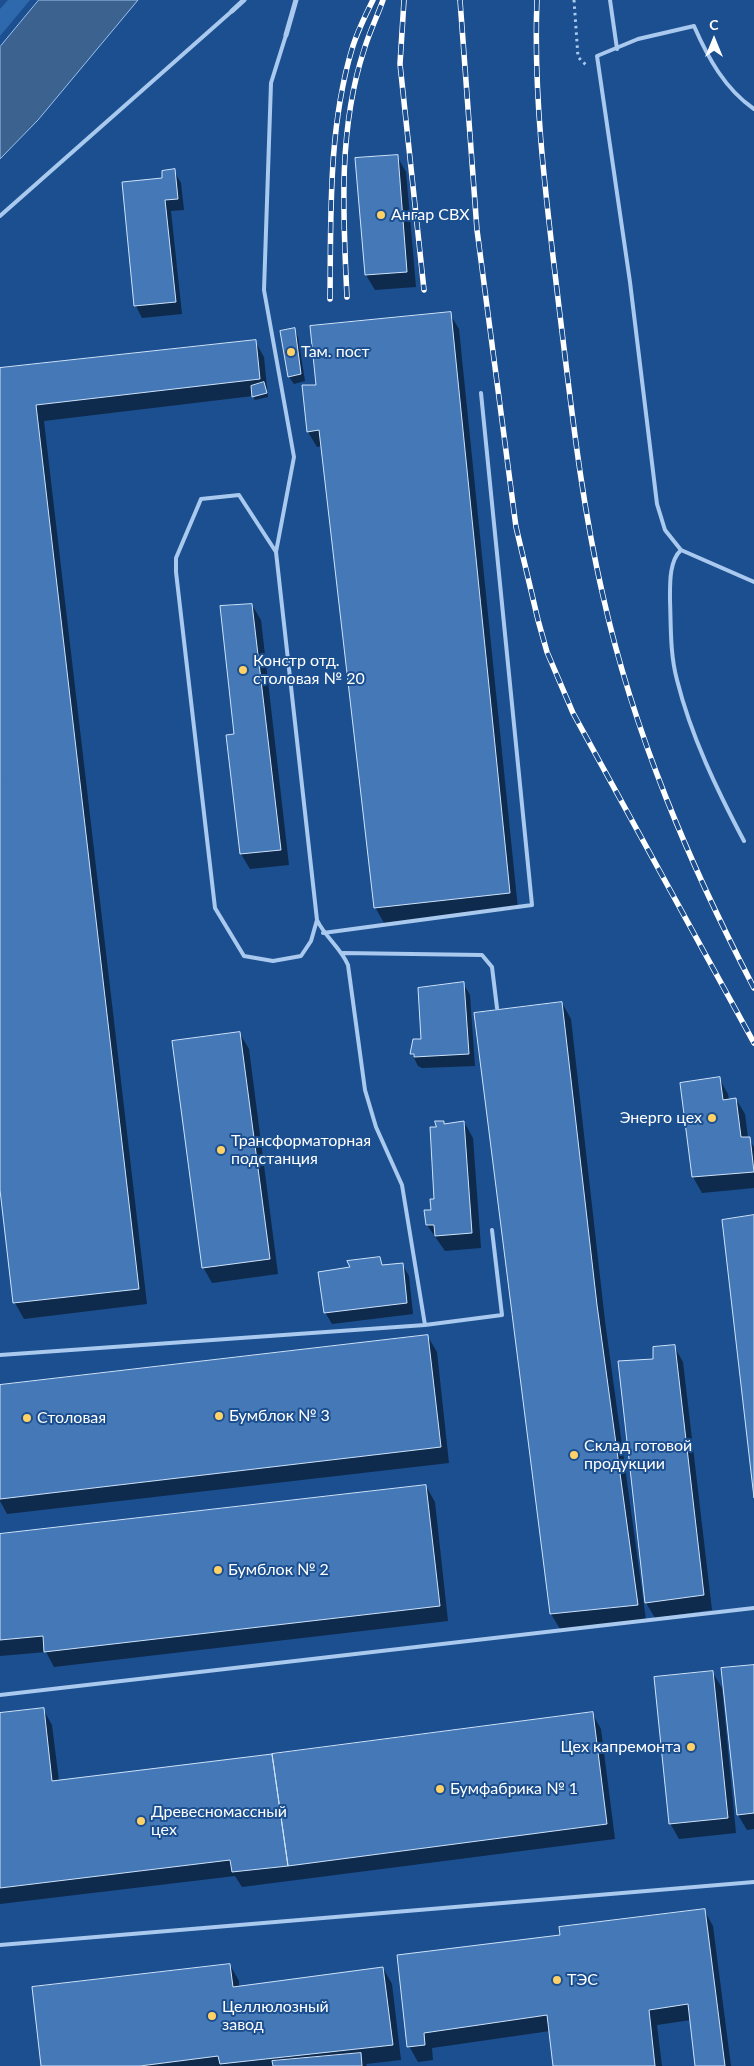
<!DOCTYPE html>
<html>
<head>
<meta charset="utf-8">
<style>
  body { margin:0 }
  #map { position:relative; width:754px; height:2066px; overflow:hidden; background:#1b4f8f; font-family:Lato,sans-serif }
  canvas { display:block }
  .north { position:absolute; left:689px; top:15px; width:50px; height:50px; -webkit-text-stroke:4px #1b4f8f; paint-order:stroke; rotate:0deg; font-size:14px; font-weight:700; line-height:20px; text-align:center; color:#fff }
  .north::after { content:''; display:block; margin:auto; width:18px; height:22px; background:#fff; clip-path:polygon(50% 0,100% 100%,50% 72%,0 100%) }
</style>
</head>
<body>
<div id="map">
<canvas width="754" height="2066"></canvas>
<div class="north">С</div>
</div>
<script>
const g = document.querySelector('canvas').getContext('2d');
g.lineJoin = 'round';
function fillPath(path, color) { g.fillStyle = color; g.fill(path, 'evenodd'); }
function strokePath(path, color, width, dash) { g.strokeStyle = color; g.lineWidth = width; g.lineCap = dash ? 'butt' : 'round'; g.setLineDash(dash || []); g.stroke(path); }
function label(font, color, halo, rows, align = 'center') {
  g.font = font + ' Lato,sans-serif'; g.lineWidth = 4; g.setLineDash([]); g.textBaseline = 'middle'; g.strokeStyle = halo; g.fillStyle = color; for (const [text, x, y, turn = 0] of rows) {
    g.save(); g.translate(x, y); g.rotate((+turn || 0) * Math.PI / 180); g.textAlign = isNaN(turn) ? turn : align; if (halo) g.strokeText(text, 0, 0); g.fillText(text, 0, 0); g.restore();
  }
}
const green = new Path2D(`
  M8,0H30L0,36V9Z`);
const water = new Path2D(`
  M39,0H138L38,120L0,159V47Z`);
const shadow = new Path2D(`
  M397,156L406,172L416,287L375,290L366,275Z
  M174,171L181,183L184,210L171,211L182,314L142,318L136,306L123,184L164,180Z
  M450,314L459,329L518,909L384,923L375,907L322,446L317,447L308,432L318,386Z
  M294,329L298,337L305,381L294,384L289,377Z
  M255,341L264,357L268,397L255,400L253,396L44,421L147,1304L24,1319L15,1303L0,1180V370Z
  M252,605L261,620L289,865L250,869L241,854L235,735Z
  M463,983L470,995L475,1066L422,1068L418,1066L412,1054L414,1041H422Z
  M562,1003L571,1019L605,1321L646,1620L560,1629L551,1614Z
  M240,1034L249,1049L278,1274L212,1283L203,1267Z
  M719,1078L728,1094L729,1100L736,1099L745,1114L748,1138L754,1147V1188L702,1193L693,1177L681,1084Z
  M444,1122L446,1125L464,1122L473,1138L481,1248L445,1251L427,1225L435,1200L438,1128Z
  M379,1259L383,1266L402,1264L409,1276L413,1314L332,1324L325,1312L351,1269Z
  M428,1337L437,1352L449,1463L7,1514L0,1501V1386Z
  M674,1346L683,1362L712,1610L655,1618L645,1601L655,1360Z
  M426,1486L435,1502L448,1621L54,1667L46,1652L0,1656V1535Z
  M754,1666V1829L747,1830L738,1815Z
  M713,1673L722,1688L736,1833L679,1839L670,1823Z
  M43,1709L52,1725L59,1781L592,1713L601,1729L615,1839L242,1887L235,1876L0,1904V1714Z
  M704,1910L713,1926L731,2066H696L691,2020L657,2025L662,2066H555L550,2031L432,2048L433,2060L418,2062L409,2046L398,1956L562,1936Z
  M230,1965L239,1981V1987L383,1968L392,1984L401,2060L366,2064L367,2066H42Z`);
const building = new Path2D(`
  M398,155L407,272L365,275L355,158Z
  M175,169L178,199L165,200L176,302L134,306L122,182L162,178V171Z
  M451,312L510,893L374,908L319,430L307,432L302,385H316L310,326Z
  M295,328L301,374L288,377L280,331Z
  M256,340L260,379L36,405L139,1289L13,1303L0,1190V368Z
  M264,382L267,393L252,397L251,386Z
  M252,604L281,850L240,854L226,735L234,734L220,606Z
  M464,982L469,1054L414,1057V1054H410L413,1039H421L418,988Z
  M562,1002L597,1305L638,1605L550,1614L474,1013Z
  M240,1032L270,1259L202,1268L172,1041Z
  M720,1077L723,1100L736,1098L741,1137H750L754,1172L692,1177L680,1083Z
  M435,1121H444V1124L464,1121L472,1233L435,1236L434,1225H426L424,1210H431L430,1199H434L430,1127H436Z
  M754,1215V1498L722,1220Z
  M380,1257L382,1265L403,1263L407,1303L324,1313L318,1272L350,1267L347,1261Z
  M428,1335L441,1447L0,1499V1385Z
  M675,1345L704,1595L645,1603L618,1361L653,1359V1347Z
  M426,1485L440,1606L44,1652L43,1636L0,1640V1534Z
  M754,1665V1813L737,1815L721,1668Z
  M713,1671L728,1818L669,1824L654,1677Z
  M44,1708L52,1781L272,1754L288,1866L232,1872L230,1860L0,1888V1713Z
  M593,1712L607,1824L288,1866L272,1754Z
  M705,1909L725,2066H695L688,2004L649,2010L655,2066H553L547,2015L424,2033L425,2045L407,2047L397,1955L560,1935L559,1927Z
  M230,1964L233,1987L383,1967L393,2045L220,2064L218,2056L140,2066H41L32,1987Z
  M361,2053L362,2066H273L272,2061Z`);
const path = new Path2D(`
  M574,0L578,57L588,67`);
const lane = new Path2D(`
  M610,0L617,49
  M286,35L271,83L264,290L294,457L276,552L317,920C325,937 341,948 348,965L365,1090L376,1127L402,1185L425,1325
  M0,216L232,11
  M681,550L665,530L657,504L630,282L597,56L638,39L694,26C708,58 725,89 754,109
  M276,552L239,495L201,499L176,558V572L215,908L244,956L273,961L301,956L311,941L317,920
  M744,841C717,790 691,736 677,680C670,654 671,627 670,600C670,584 669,561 681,550L754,582
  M323,933L532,905L481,393
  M343,953L482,955L492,967L497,1008
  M0,1355L425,1325L502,1315L492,1230
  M0,1695L754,1608
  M0,1945L754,1882`);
const street = new Path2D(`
  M232,11L244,0
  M286,35L296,0`);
const rail = new Path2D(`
  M404,0L400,64L424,290
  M460,0L477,230L516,527L538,620L547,652L573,713L754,1043
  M537,0C533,103 547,205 559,307C571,404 581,501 603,596C634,734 689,863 754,988
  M347,297C343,215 338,129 364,50C369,33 377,17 383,0
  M330,299C331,216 328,129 352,49C357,32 365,16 373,0`);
const markers = [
  [381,215,5,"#ffd166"],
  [291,352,5,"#ffd166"],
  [243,670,5,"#ffd166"],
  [712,1118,5,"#ffd166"],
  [221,1150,5,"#ffd166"],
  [219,1416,5,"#ffd166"],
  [27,1418,5,"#ffd166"],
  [574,1455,5,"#ffd166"],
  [218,1570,5,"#ffd166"],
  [691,1747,5,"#ffd166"],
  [440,1789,5,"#ffd166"],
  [141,1821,5,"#ffd166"],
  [557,1980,5,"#ffd166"],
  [212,2016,5,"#ffd166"]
];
const poiNames = [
  ["Ангар СВХ",391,215],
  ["Там. пост",301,352],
  ["Констр отд.",253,661],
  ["столовая № 20",253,679],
  ["Энерго цех",702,1118,"right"],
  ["Трансформаторная",231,1141],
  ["подстанция",231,1159],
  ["Бумблок № 3",229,1416],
  ["Столовая",37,1418],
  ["Склад готовой",584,1446],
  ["продукции",584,1464],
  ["Бумблок № 2",228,1570],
  ["Цех капремонта",681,1747,"right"],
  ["Бумфабрика № 1",450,1789],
  ["Древесномассный",151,1812],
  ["цех",151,1830],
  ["ТЭС",567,1980],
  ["Целлюлозный",222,2007],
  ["завод",222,2025]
];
fillPath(green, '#2e69ad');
fillPath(water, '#3c6290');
strokePath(water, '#9cc4f0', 1);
fillPath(shadow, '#0007');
fillPath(building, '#4478b7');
strokePath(building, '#cfe3fa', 1);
strokePath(path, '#a9c9ee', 3, [2.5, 4]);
strokePath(lane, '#a9c9ee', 4);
strokePath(street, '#a9c9ee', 5);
strokePath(rail, '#fff', 5.5);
strokePath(rail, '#1b4f8f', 4, [11]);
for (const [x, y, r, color] of markers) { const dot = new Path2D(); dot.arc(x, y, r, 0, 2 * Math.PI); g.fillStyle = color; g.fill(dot); strokePath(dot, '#1b4f8f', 2); }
label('16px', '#fff', '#1b4f8f', poiNames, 'left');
</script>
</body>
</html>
